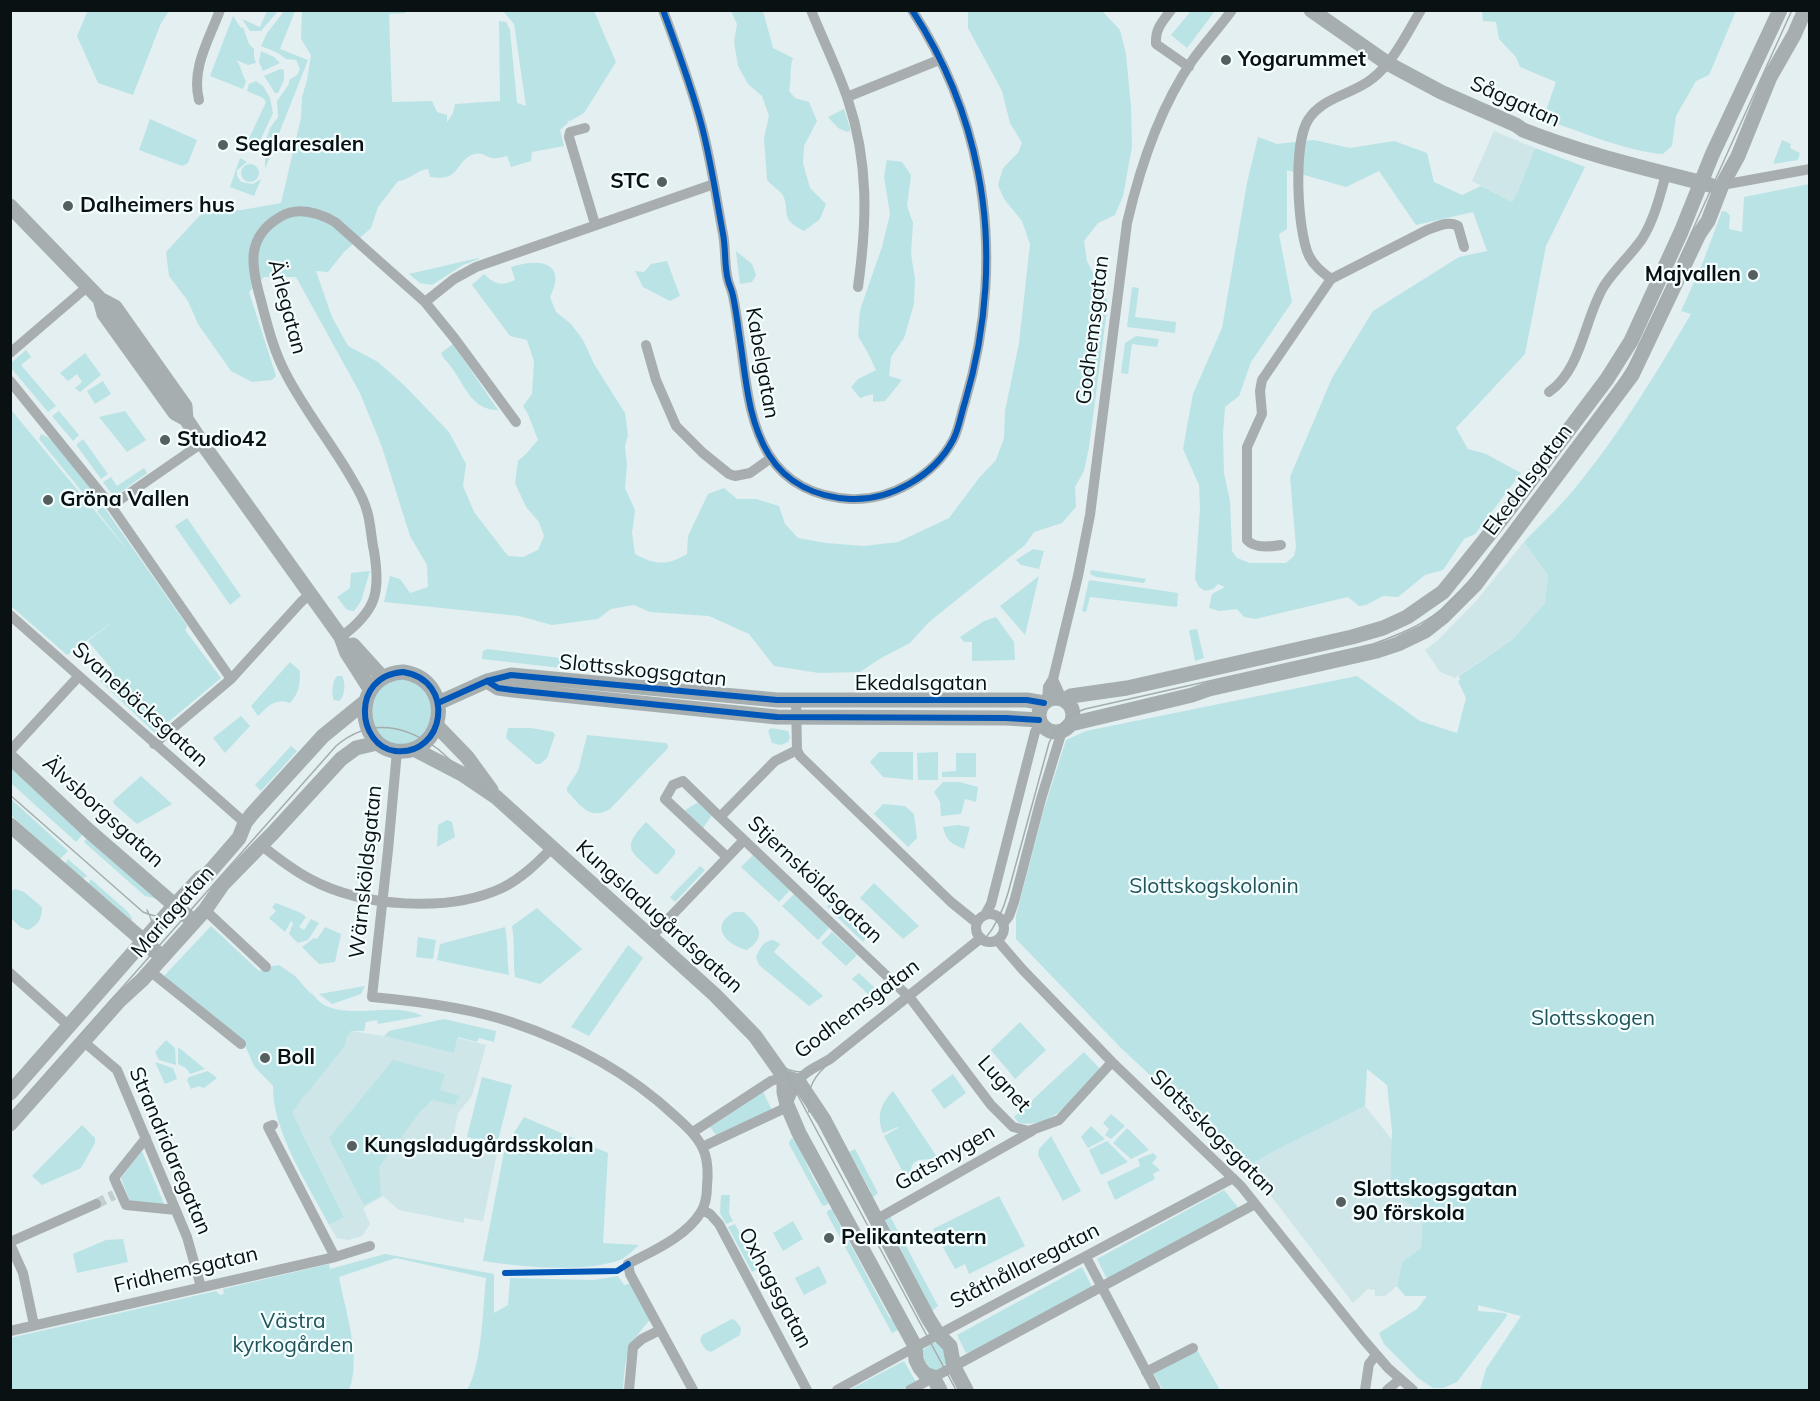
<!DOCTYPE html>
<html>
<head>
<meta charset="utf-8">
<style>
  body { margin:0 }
  #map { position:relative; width:1820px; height:1401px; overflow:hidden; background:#e3eff0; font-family:Mulish,sans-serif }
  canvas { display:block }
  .frame { position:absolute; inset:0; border:12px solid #091112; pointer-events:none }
</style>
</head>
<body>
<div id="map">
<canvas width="1820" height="1401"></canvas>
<div class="frame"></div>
</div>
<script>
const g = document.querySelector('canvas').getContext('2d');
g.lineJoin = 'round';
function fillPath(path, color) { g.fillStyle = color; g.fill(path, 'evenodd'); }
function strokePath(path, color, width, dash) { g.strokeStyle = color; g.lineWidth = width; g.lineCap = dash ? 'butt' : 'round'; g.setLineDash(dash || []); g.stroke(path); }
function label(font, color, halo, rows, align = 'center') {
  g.font = font + ' Mulish,sans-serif'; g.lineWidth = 4.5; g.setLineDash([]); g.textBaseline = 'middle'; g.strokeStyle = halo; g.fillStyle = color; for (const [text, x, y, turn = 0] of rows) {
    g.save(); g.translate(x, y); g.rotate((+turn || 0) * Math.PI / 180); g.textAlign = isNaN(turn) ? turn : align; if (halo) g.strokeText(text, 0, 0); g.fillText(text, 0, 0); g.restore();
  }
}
const built = new Path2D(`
  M1494,131L1535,148L1517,193L1512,202L1472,181Z
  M1524,542L1548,575L1545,603L1512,640L1455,678L1440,672L1425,650L1437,641L1477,600Z
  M351,1031L384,1036L454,1053L458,1038L486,1045L472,1096L458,1113L453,1138L498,1148L483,1221L464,1218V1223L399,1210L383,1196L363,1208L370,1224L362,1236L348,1240L337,1238L329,1225L344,1216L288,1104Z
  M1365,1106L1393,1141L1390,1191L1423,1212L1421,1248L1402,1262L1397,1286L1385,1296H1375V1290L1368,1289L1353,1303L1248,1166L1276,1150Z`);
const green = new Path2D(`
  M88,10L169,11L161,23L133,95L98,83L77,36Z
  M285,10L295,11L280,49L308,60L265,169V143L270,128L278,117L277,101L289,84V80L297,75L300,69L296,60L286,59L278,53L261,46L267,33Z
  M267,11H278L261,31H250L242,19L260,27Z
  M302,11H405L406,13L389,14L392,102L432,101L437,112L447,115V122L453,113L455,104L500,101L499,21L506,22L510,30L517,103L526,106L514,24L503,11H594L616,62L584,113L570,121L566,120L569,122L560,130L564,146L532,152L531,161L511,167L507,156C502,157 496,159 492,158C485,156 482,152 474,154C454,161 462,182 430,177L428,169C415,171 410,180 398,181L378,207L371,228L344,252L328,272L316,271L332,317L348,346L378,362L405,386L449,432L466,464L463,486L474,512L508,556L523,557L538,550L544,536L539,522L526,507L515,483L518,461L526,454L538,440L528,414L523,406L532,394L534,361L527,340L510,336L472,285L484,274C495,285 502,286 515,280L511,267C538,258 568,261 550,297L556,312L571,324L583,340L594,364L625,413L628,435L625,446L627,465L625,488L635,510L632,533L635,554C655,565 667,566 687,554L688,536L708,494L724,488L737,499H756L779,506L785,524L798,538L826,543L864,546L898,542L949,518L979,478L996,460L1004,438L1005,411L1019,343L1030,244L1022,221L1004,199L998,185L1003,168L1018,153L1022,143L1010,123L1002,91L968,28V11H1102L1120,30L1126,54L1131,107L1132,147L1123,196L1115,215L1098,223L1084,241L1087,261L1108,302L1089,447L1084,471L1075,487L1076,507L1062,523L1034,532L1025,545L929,622L910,643L881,658L860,672L819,673L774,666L749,634L709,616L650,612L634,605L611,609L598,619L552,625L519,616L384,602L390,576L400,579L410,593L428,587L427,565L410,536L382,447L360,393L296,277H264L249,292L276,376L272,380L252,382L231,371L198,324L188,301L169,276L166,252L203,212L242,210L281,203L301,118L302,97L307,80L311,55L301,39Z
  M731,11H763L773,48L793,58C789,69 792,79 789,91L795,98L809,102L817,121L804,146L803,163L810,188L826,204L820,219L804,231C777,218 792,210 782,194C778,189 771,185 767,180L764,138L769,116L762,96L748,84L738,66L734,42L737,24Z
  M1191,11H1215L1187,48L1171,35Z
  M1482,11V10L1736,11L1709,75L1696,81L1676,116L1672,146L1663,154C1628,152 1577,130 1543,119L1556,82L1520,67L1516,57L1499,39L1496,22L1483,21Z
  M233,16L241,28L243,27L249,44L254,49V57L256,63L248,65L236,60C241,65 242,75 246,81L243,89L210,76Z
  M261,51L274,57L280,63L263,71L259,62Z
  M280,69L284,70V80L278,93H275L264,76Z
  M256,81L263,86L270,98L273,113L258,145L251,147H245L266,102L263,98L247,91L249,84Z
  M844,109L850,128V131L847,132L838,128L828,117Z
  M150,119L197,140L188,163L182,166L139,150Z
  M1258,137L1277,144L1314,140L1350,148L1394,141L1427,153L1434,182L1462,195L1481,186L1512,202L1517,193L1535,148L1585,167L1546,246L1525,354L1456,428L1468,449L1486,454L1521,473L1475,534L1464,539L1443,570L1425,575L1398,597L1383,596L1366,605L1359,606L1348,597L1255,619L1244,617L1237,609L1219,611L1209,608L1212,594L1225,587L1218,584L1213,589L1205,591L1199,587L1195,579L1200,508L1199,485L1183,449L1193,394L1222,328L1247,183ZM1287,170L1346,187L1379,171L1416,225L1473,212L1487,251L1459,257L1373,311L1332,378L1290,477L1296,547L1294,556L1286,563H1250L1237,558L1232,551L1230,501L1224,473L1223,434L1225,407L1239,396L1251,362L1292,302L1279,234L1287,229Z
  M1782,140L1791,144L1790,148L1800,153L1798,160L1773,164Z
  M240,158L247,162L237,170V176L241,182L253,184L261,179L254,196L230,187Z
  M887,160L902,162L911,175L907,206L913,223L911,254L915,279L914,304L904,338L891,357L889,376L902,380L885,401L873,402V394L860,398L851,387L858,379L876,370L868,353L858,336L860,310L882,247L890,214L884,177Z
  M241 173a9 9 0 1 1 18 0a9 9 0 1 1-18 0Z
  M1809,184V1390H1480L1486,1369L1521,1316L1478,1305V1311L1504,1313L1507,1314V1316L1457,1382L1443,1388H1433L1418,1378L1384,1344L1379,1333L1417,1309L1427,1296H1405L1397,1286L1402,1262L1421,1248L1423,1213L1390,1191L1392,1131L1387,1085L1367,1069L1365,1106L1276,1150L1248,1166L1122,1049L1016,939V916L1043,812L1066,740L1086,731L1357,676L1420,721L1457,733L1466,698L1458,681L1460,680L1459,676L1512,640L1545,603L1548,575L1524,542C1542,523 1563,504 1580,482C1622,430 1657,372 1691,314L1681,311L1703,262L1722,211L1727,212L1730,216L1729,229L1742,232L1744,197Z
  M736,251L752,264L756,275L752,282L740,284Z
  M478,258L479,259L463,265L432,285L420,283L409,274Z
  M667,261L680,296L670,301L643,287L635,271L644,272L651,264Z
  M1132,287L1139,288L1135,317L1176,322L1175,333L1127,327Z
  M1136,336L1159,339L1157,347L1132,344L1128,374L1121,373L1125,343Z
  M453,344L498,410C472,410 465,386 452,368C448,362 443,359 441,353Z
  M26,350L31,357L21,365L56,406L48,412L11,368V363Z
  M85,353L101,375L80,392L75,388L82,382L77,374L68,381L60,373Z
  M103,381L111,394L95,404L87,391Z
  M12,411L129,552L97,511L103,506L186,624L187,627L185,630L221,678L155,733L99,680L111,668L88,641L118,618L67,655L11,606L10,413Z
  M59,411L79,435L73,441L52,416Z
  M125,411L146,440L127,452L99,417Z
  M41,434C61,440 89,487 102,505L96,509L39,439Z
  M83,439L108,474L101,479L77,446V444Z
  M144,468L147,473L118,494L111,493L103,482L111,477L117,486Z
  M187,518L241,596L230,605L175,526Z
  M1033,549L1044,551L1039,569L1021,565L1016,560Z
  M1091,570L1146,579L1144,583L1096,577L1090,574Z
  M370,571L361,601L354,611L347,610L337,597L350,588L351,573Z
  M1039,576L1025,635L1000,606Z
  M1089,580L1178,593L1177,607L1090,597L1086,612L1082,611Z
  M996,617L1014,642L1015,660L972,661V642H964L960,637L984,621Z
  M1197,629L1204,658L1195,661L1189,630Z
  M487,649L569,659L587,663V671L482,659L483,651Z
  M290,662L300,671C300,685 299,693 290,703C275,698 268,706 258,716L251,706Z
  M337,676H342C346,682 345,697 339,701L334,700C331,694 332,681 337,676Z
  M397,679C424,680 437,698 429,724C426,731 419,737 415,743L394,746C389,742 382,739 378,734C364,712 373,687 397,679Z
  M241,716L250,726L225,753L213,738Z
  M508,728H531L553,732L555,735L547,758L540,764H536L508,740L506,737Z
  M771,728L788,731L790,737L788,742L781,745L772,743L768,731Z
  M587,735L666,743L668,745V748L610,809C590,821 580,805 567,791V788L578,771Z
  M291,746L297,751L261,791L255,785Z
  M879,752H913V780L883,777L870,762Z
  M938,752V780H918L917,753Z
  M956,753H976V777H942V772L956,771Z
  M11,765L83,834L76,842L11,783Z
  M141,776L172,804L137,824L114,804L113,801Z
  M943,782H959L978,787L976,802L965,799L961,814L941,816L940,802L934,792Z
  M11,799L68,851L60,859L11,815Z
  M698,802L712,815L703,828L684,811Z
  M883,804L905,806L914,814L917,838L908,847L874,814Z
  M447,820L452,822L455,837L437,847L438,825Z
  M646,822L675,850V854L658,874H655C632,851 619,850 646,822Z
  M958,825L970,827L964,849C952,844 946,841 943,827Z
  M89,836L158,899L145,896L84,842Z
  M753,855L790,890L779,902L741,867Z
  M68,859L127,911L132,918L131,922L113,904L88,884L91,879L87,876L83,879L65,864Z
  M700,866L705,870L675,902L670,897Z
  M874,883L919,926L903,939L860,898Z
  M15,889L24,892L42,907C42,919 38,925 28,930L20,927L11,918V891Z
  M794,894L829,928L818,940L782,906Z
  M276,903L301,913L306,917L299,927L304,930L311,919L319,923L308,940L298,943L289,934L293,923L291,921L285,932L269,918L276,911L272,907Z
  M830,903L866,938L863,942L827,907Z
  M537,908L582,949L540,984L515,977C513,960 515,943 512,926Z
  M734,912H744C757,925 769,935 747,950C726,945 709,926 734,912Z
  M211,926L259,971L266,967L279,965L295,976L310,993L313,995L309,990C314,995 320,1004 326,1006C356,1019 393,1001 423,1016L378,1024L377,1020L366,1022L364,1031H351L346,1038V1044L308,1092C300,1098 299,1105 292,1112L344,1217L329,1225C309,1186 272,1131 273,1086L254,1066L244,1043L164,976Z
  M325,927L341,934L335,962L319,964L302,947L314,938L317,939Z
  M505,927C508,943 507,959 509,975L437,960L440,944Z
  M832,932L857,955L846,966L821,943Z
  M685,934L714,960L710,965L681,939Z
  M418,937L436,940L433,959L416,957Z
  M773,940L780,944L774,952L823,996L809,1006L759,965L756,957C760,948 763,941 773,940Z
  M628,945L643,958L589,1036L571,1027Z
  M859,973L880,993L886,987L891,991L857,1018L853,1013L873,999L852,979Z
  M365,986L361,994L332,1004L319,994Z
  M444,1019L496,1031L494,1042L479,1038L477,1042L458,1037L454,1053L384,1036L389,1031Z
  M1020,1022L1046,1050L1015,1079L991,1050Z
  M166,1040L175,1048L176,1065L159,1060L155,1052Z
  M178,1047L205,1069L190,1074L186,1068L178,1064Z
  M1084,1052L1101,1070C1078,1093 1056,1129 1019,1123L1014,1117Z
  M393,1060L445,1074L440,1090L460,1096L454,1105L432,1100L420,1112L379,1167L381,1196L364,1205L329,1138Z
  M155,1062L173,1068L177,1079L165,1084Z
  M208,1071L217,1078L204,1088L199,1086L191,1089L187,1080L189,1077Z
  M953,1074L966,1093L944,1109L931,1090Z
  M482,1077L512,1085L497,1145L467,1137Z
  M893,1091L937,1157C924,1163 912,1153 910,1175L906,1178L884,1136L898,1128V1127L883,1133C876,1117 881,1103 893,1091Z
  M763,1092L772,1110L716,1135L710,1127Z
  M1111,1114L1125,1126L1111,1139L1105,1135L1109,1129L1103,1123Z
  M524,1117L608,1153L603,1243L639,1245C633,1250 627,1257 620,1260C583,1273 522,1267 483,1261L505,1147Z
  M82,1125L95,1138V1143L81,1168L42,1185L32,1176Z
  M1091,1126L1105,1139L1088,1148L1081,1137Z
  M1127,1128L1149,1150L1131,1159L1113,1143Z
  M796,1136C801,1153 817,1193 832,1202L824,1206L822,1205L789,1144L790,1140Z
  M1051,1136L1081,1191L1063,1201L1038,1155L1039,1149Z
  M1107,1141L1128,1162L1101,1175L1089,1150Z
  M855,1149L878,1193L871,1199V1192L849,1152Z
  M142,1151L165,1206L130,1202L121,1178Z
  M1153,1153L1157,1157L1152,1163L1160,1170L1153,1174L1155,1179L1115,1200L1107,1182L1140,1166L1138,1159Z
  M1224,1190L1240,1210L1107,1279L1097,1259Z
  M721,1195H730L729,1213L733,1221L726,1224L720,1213Z
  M999,1196L1025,1246L969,1274L965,1264L955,1269L933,1229Z
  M834,1208L835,1216L889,1317L902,1328L892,1333L827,1214V1211Z
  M890,1216L938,1306L929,1313L926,1298L885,1219Z
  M793,1221L803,1239L783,1251L773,1233Z
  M735,1224L758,1269L752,1272L728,1227Z
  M123,1239L128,1262L77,1273L73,1254L106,1240Z
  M385,1254L494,1274V1313L508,1305L510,1278L594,1280L618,1276L624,1285L632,1283L651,1319C627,1344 625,1357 623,1390H467C482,1365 483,1308 486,1278L396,1258L339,1277C345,1311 362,1358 349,1390H11L10,1338L216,1291L220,1295L224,1294L223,1289L329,1264L330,1269Z
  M819,1266L827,1283L804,1295L795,1278Z
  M1082,1267L1093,1289L976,1350L966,1353L957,1335Z
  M732,1319L735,1320L741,1328L740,1335L711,1352L706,1350L700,1341L702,1335Z
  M932,1343H944L946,1364L937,1370H930L920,1352Z
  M1197,1350L1220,1390H1163L1153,1373Z
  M904,1361L916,1382L901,1390H849Z`);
const streetTunnel = new Path2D(`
  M96,1204L114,1195`);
const street = new Path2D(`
  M663,10C677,48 691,85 701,123C711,160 716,197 723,234C726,249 724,265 728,280C729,285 732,290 733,296C736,310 738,326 740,340C746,379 748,421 769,455C787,484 817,497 850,499C890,501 934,476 953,440C959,429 961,414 965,402C987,328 993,248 978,172C967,115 944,59 912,10
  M811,10C823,40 838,70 848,100C869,163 867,222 858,287
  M1171,10C1162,22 1155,29 1156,44L1189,67
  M1421,10C1407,33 1394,61 1373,78C1353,95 1323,96 1308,120C1293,144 1297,230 1309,256C1314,266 1322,272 1331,279L1427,230C1436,227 1449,220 1458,226L1464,247
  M847,97L939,60
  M199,100C191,68 209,40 220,10
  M585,128L570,132L569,137L595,224
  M1722,185L1810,169
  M425,302L454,279L476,267L714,184
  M646,345L656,380L676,426L703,453L729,474L735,476L750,473L771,458
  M10,353L87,287
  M10,381L111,506L231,679
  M1549,392C1582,369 1584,319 1604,286C1615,269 1630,256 1642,239C1654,220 1660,196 1666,174
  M111,506L202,443
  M1281,545C1270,547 1254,548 1247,540V447L1262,414L1260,391L1262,380L1331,279
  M10,615L245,823
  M341,637C376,611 381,593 374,551C371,538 371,524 367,511C364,498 356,486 349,474C329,440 304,409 286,374C273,350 267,323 260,297C251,265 246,237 280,217C298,206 319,213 335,222L425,302L455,339L516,422
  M1053,679L1062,699
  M796,700L797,750L800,756L951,902L977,923
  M1047,701L1048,687L1053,679L1078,576L1090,515L1127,223C1140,167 1159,109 1192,61C1204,44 1219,28 1232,10
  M154,744L231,679L301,602L310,594
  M10,751L79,676
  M397,751L388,850L372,997C415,1001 470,1008 511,1022C571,1042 628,1072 675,1116C687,1127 700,1138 705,1154C708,1164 708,1176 707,1186C707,1195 706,1204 701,1212C686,1237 652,1251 628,1264L630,1274L649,1309L693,1390
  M720,817L911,999L991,1105L1013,1127L1029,1131L1059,1120L1112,1062
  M261,845C276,857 293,870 310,879C362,907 448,913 502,888C522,878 537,863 552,848
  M727,857L665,799L673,785L683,781L720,817L775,761L797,750
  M205,910L266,967
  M976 928a14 14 0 1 1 28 0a14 14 0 1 1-28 0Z
  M985,915L991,904L1035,732L1040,723
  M1003,924L1009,916L1014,902L1041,799L1062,731
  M651,937L744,840
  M997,940L1023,970L1112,1062L1241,1186L1363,1339L1388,1368L1413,1390
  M150,971L241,1044
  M10,973L69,1026
  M84,1042L117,1070L187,1237L201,1287
  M273,1125L268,1127L335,1257
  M693,1132L771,1081L784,1077
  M146,1138L114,1178L126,1205L176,1210
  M702,1147L781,1110C791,1103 791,1091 798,1081C806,1070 819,1066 830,1059L981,938
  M702,1210L710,1214L719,1224L807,1390
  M877,1219L1032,1131
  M10,1242L96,1204
  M10,1244L23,1273L34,1325
  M1086,1257L1156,1390
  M10,1331L335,1257L370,1246
  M1146,1372L1193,1348
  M629,1390L633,1347L642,1339L660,1330
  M837,1390C967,1317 1101,1249 1233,1178
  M910,1390L1255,1204
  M1365,1390L1369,1364L1376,1355
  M1387,1390L1399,1380`);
const secondary = new Path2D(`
  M1311,10L1387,63L1441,92L1516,125L1523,130C1587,155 1645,168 1710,185
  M10,206L100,299L115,307L185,406L186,419L202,443L341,637L347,653L370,689
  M100,299L104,314L175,413L186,419
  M353,645L382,677
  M403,672C457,680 445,757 395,751C357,746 350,676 403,672Z
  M487,681L498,688L513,690L777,717L1006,718L1039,720
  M1039 715a17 17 0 1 1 34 0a17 17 0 1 1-34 0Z
  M1064,700L1071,696L1127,688L1352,637L1383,628L1407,617L1443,592L1504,516L1607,379L1631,341L1681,232L1712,155L1780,10
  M438,703L487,681L511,675L777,700H1027L1044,703
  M1071,724L1192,695L1209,689L1377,651L1398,644L1425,631L1444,616L1475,585L1632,375L1699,234L1708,221L1722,185L1738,156L1770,77L1794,35L1805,10
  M436,725L467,757L491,790
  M414,749L462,774L496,797L715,995L755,1036L784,1077V1092L787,1105L799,1133L915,1346L916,1360L920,1368L925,1374L933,1377L940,1390
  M10,757L89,831L194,922
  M10,825L162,957
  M784,1077L798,1081L824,1120L928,1318L938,1334L950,1346L954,1367L966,1390
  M10,1093L175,905L200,878L207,875L239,838L245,823L252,814L323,736L366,701
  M10,1124L119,1001L142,980L205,910L223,884L273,833L341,759L356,748L377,743`);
const tram = new Path2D(`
  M10,795L143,912C159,919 174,918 189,910
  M147,910C155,925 157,940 149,956
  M782,1066L956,1390
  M809,1112C806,1095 811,1080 824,1068
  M10,1114L336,746C370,717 405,725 438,749L712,995L778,1064C796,1076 810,1073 828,1064L984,940C996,926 1003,911 1008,893L1049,743C1056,726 1067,715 1085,709L1373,644C1398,635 1421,626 1442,609C1477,577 1504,536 1532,499C1568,451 1606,405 1637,353L1792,10`);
const cycleway = new Path2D(`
  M663,10C677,48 691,85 701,123C711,160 716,197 723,234C726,249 724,265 728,280C729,285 732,290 733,296C736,310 738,326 740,340C746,379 748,421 769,455C787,484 817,497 850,499C890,501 934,476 953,440C959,429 961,414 965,402C987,328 993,248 978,172C967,115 944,59 912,10
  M403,672C457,680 445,757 395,751C357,746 350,676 403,672Z
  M487,681L498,688L513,690L777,717L1006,718L1039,720
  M438,703L487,681L511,675L777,700H1027L1044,703
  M505,1273L617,1271L628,1264`);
const markers = [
  [1226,60,6,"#555f60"],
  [223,145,6,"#555f60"],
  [662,182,6,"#555f60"],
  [68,206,6,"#555f60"],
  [1753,275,6,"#555f60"],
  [165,440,6,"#555f60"],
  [48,500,6,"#555f60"],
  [265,1058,6,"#555f60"],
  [352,1146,6,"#555f60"],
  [1341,1202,6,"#555f60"],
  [829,1238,6,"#555f60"]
];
const poiNames = [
  ["Yogarummet",1238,60],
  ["Seglaresalen",235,145],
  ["STC",650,182,"right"],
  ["Dalheimers hus",80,206],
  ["Majvallen",1741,275,"right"],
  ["Studio42",177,440],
  ["Gröna Vallen",60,500],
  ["Boll",277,1058],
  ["Kungsladugårdsskolan",364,1146],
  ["Slottskogsgatan",1353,1190],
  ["90 förskola",1353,1214],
  ["Pelikanteatern",841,1238]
];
const streetNames = [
  ["Såggatan",1515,102,24],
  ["Ärlegatan",287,307,75],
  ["Godhemsgatan",1093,330,-83],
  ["Kabelgatan",762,363,80],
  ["Ekedalsgatan",1528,480,-53],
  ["Slottsskogsgatan",643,671,6],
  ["Ekedalsgatan",921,684],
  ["Svanebäcksgatan",140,705,42],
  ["Älvsborgsgatan",103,812,42],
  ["Wärnsköldsgatan",366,872,-84],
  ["Stjernsköldsgatan",815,880,43],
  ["Mariagatan",173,912,-49],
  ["Kungsladugårdsgatan",659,917,42],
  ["Godhemsgatan",857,1009,-37],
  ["Lugnet",1004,1084,48],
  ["Slottsskogsgatan",1213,1133,45],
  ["Strandridaregatan",170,1151,67],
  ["Gatsmygen",945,1158,-30],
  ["Ståthållaregatan",1025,1266,-27],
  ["Fridhemsgatan",186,1270,-13],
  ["Oxhagsgatan",775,1288,62]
];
const parkNames = [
  ["Slottskogskolonin",1214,887],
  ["Slottsskogen",1593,1019],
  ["Västra",293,1322],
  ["kyrkogården",293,1346]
];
fillPath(built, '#cfe6e8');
fillPath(green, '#bae3e6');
strokePath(streetTunnel, '#c2cecf', 10, [10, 5]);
strokePath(street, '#a8aeaf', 10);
strokePath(secondary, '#a7aeaf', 15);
strokePath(tram, '#a4acac', 1.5);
strokePath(cycleway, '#0057b8', 6);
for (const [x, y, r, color] of markers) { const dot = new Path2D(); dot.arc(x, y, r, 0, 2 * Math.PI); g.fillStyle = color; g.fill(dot); strokePath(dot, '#f5feff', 2); }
label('bold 21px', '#091112', '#f5feff', poiNames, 'left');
label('21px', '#091112', '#f5feff', streetNames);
label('21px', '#205458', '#f5feff', parkNames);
</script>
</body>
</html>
